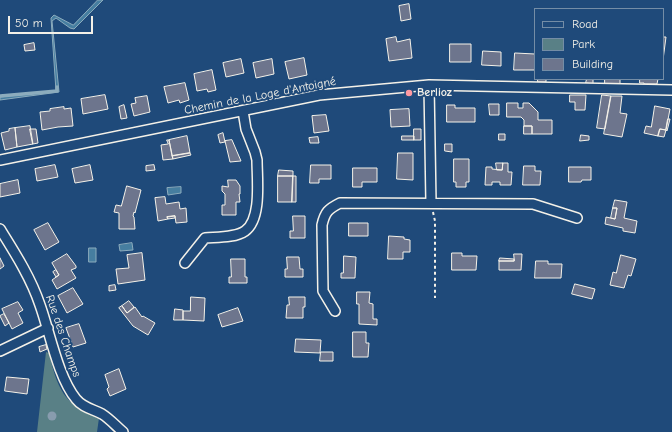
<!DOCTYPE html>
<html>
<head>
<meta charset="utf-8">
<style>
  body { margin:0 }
  #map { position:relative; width:672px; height:432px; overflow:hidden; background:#1f4a7a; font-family:"Comic Neue",sans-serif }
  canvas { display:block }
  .legend { position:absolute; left:534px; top:8px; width:130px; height:72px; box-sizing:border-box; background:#1f4a7a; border:1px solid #748da6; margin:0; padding:5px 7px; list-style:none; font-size:12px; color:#f4f1e8 }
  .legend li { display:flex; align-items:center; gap:8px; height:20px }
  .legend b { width:20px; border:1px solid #748da6 }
  .scale { position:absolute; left:8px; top:16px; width:85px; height:18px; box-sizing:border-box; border:2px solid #f4f1e8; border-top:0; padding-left:5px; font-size:12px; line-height:14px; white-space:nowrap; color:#f4f1e8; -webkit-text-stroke:3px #1f4a7a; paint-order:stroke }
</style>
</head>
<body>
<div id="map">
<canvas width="672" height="432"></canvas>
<ul class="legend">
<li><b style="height:5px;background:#1f4a7a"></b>Road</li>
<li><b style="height:11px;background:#598086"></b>Park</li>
<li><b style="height:11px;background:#6d758d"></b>Building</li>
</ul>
<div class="scale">50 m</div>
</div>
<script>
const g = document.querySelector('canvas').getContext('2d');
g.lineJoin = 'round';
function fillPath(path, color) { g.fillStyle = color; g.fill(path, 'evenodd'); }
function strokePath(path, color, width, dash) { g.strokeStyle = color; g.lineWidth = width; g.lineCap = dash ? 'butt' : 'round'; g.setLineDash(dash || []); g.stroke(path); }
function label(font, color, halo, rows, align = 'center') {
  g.font = font + ' "Comic Neue",sans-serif'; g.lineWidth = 4; g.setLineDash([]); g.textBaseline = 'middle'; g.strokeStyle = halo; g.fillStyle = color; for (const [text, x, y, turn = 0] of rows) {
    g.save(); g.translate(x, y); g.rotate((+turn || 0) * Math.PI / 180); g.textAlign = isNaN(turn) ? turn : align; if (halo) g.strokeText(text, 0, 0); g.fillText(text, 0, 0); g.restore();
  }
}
const green = new Path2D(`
  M46,352L49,353C57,387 63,405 99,418L97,432H37Z`);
const water = new Path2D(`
  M98,0H103L74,29L70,28L56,18L52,21L59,92L0,100V97L56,91L51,18L54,15L73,25Z
  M181,187V193L168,195L167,188Z
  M132,243L133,250L120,251L119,245Z
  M89,248H96V262H89Z`);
const stream = new Path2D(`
  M0,96L57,91V87`);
const building = new Path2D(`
  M409,4L411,19L401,21L399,6Z
  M396,37L397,42L410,39L412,58L389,61L386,39Z
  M663,37H666L663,60Z
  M34,43L35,50L25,51L24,45Z
  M450,44H471V62H450Z
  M483,51L501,52V66L482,65Z
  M515,53L535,54V70H514Z
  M304,58L307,75L289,79L285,62Z
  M241,59L244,73L226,77L223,63Z
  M272,59L274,74L256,78L253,63Z
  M212,70L216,90L208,92L207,89L197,91L194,74Z
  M538,79H546V82H538Z
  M587,79H593V84L586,83Z
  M605,79H620V84H605Z
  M640,79H658L657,84H644V83H640Z
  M185,83L189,100L180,103L179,100L168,103L164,87Z
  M105,95L108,109L83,114L81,99Z
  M570,95H586L585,110H575V102H570Z
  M602,95L611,96L605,129L597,128Z
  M147,96L150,112L134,116L131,104L136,103L135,98Z
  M611,96H622L620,113L627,114L622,137L604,134Z
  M507,103H518V108H523V103H529L538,112V120H552V134H532V126H524V120L521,117H507Z
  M489,104H499V115H490Z
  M124,105L127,118L121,119L119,107Z
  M447,105H455V108H475V122H447Z
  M655,106L670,109L666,130L660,129L658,136L644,133L646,126L651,127Z
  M64,107V109L71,108L73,126L58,127L42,130L40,112L50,111V109Z
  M409,109L410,126L391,127L390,110Z
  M326,115L329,131L314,133L312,116Z
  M668,119H670L667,131L666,130Z
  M30,126L33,144L17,147L15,128Z
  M524,126H532V134H524Z
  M15,128L17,147L5,150L1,133L9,131V129Z
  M30,129H36L38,143L33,144Z
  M414,129H421V140H414Z
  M660,129L666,130L664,137L658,136Z
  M223,133L225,142L220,143L218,135Z
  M499,134H505V140H499Z
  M581,135L589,136V140L580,141Z
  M187,136L190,153L172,156L169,140Z
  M402,136H414V140H402Z
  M318,137L319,143H310L309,138Z
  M167,140H169L173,159L163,160L161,145L168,144Z
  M232,140L241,161L230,162L225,141Z
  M445,144H452V152L445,151Z
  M190,153L191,155L173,159L172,156Z
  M398,153H413V180L397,179Z
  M454,159H469V182H466V187H456V182H454Z
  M496,163H503L502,170H497Z
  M503,163H508V172H512L511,185H500V182H492V185H485L486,167H492V169L502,170Z
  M55,165L58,177L37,181L35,169Z
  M90,165L93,180L75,183L72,169Z
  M154,165L155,170L146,171V166Z
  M311,165H331V179H319V183H310Z
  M524,166H535V171H541L540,185H523Z
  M569,167H591V180H582L581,182H569Z
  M353,168H377V182H362V187H353Z
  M279,170L293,171V176H278Z
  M278,176H293L292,202H278Z
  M293,176H296V202H292Z
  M18,180L20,193L0,197V184Z
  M228,180H236L240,186V194H239L240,202H236V215H222V205H225V194L222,191V186L228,187Z
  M127,186L141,190L135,213L134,212L133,216L134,217L135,229H119V213L114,212L116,205L121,206Z
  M165,197L166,204L179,202L180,209L186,208L187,222L176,223L175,216L167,217L168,219L158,221L155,198Z
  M615,200L627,202L624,218L637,221L635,233L623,231V228L605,224L606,217L615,219L617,208H613Z
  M613,208H617L615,219L611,218Z
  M175,216V218L168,219L167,217Z
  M293,216H305V238H290V231H293Z
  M48,223L59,242L45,250L34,230Z
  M349,223H368V236H349Z
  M389,236L404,237V239L410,240V252H403V259H388Z
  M142,253L145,280L118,284L116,269L129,268L127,255Z
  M452,253H462V256H477L476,270H452Z
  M67,254L76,266V268L71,270L76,278L57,289L52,280L59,275L52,263Z
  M514,254H522L521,270H499V261H514Z
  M621,255L636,259L631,276L628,275L624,288L610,285L613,272L616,273Z
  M344,256L356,257L355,278H341V273H343Z
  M287,257H299L300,269H303V277H285V269H287Z
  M0,258L4,266L0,269Z
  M500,258L514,259V261H499Z
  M231,259H245V277H247V283H229V277H231Z
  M536,261H548V264H562L561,278H535Z
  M56,270L59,275L56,277L53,272Z
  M575,284L595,289L592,299L572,294Z
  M115,285L116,290L109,291V286Z
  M73,288L83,304L67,313L58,296Z
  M357,292H370L369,303L373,304V319H377V325L359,324V304H357Z
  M191,297L205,298L204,321L183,320V311H190Z
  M289,297H305V307H303V318H286L287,305H289Z
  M129,301L134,307L127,313L122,306Z
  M18,302L23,310L18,313L23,323L12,329L2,309Z
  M122,306L127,313L135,307L142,317L143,316L155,323L148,335L133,326L119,308Z
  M238,308L243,321L222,327L218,315Z
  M175,309L183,310V320H174Z
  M4,314L9,323L5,326L0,316Z
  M79,324L86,343L73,347L66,328Z
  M353,332H366V343H369L368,357H353Z
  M296,339L321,340L320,353L295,352Z
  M46,345L47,349L40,352L39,347Z
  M321,352H333V361H320Z
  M119,369L126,389L110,396L107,389L109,387L105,375Z
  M7,377L29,379L27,394L5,391Z`);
const path = new Path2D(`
  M433,212L435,221V298`);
const minor = new Path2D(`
  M429,85L431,203
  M0,160L319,95L429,85L672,90
  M0,229C15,253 31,278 40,305C50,333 58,377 76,399C83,408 93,409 102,414C110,419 116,426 123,432
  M185,263L205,238C217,237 235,238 245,231C262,219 257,179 257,160L255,152L246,129L243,111
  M335,311L323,291L322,225C325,212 328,209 340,203L533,204L577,218
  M0,351L48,328`);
const trees = [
  [52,416]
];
const markers = [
  [409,93,4,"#ff9aa2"]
];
const poiNames = [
  ["Berlioz",417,93]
];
const streetNames = [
  ["Chemin de la Loge d'Antoigné",260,96,-11],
  ["Rue des Champs",63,336,71]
];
fillPath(green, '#598086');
fillPath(water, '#467ea0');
strokePath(water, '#8cacbd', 1);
strokePath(stream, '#8cacbd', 3.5);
fillPath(building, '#6d758d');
strokePath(building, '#f4f1e8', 1);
strokePath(minor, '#f4f1e8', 12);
strokePath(path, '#f4f1e8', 2, [3, 3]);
strokePath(minor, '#1f4a7a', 9);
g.fillStyle = '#889cae';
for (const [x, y] of trees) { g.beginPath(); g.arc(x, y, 4.5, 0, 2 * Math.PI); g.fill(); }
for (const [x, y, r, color] of markers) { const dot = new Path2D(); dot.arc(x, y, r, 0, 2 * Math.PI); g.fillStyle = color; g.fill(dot); strokePath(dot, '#1f4a7a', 1.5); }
label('bold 12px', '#f4f1e8', '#1f4a7a', poiNames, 'left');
label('12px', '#f4f1e8', '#1f4a7a', streetNames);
</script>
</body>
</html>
